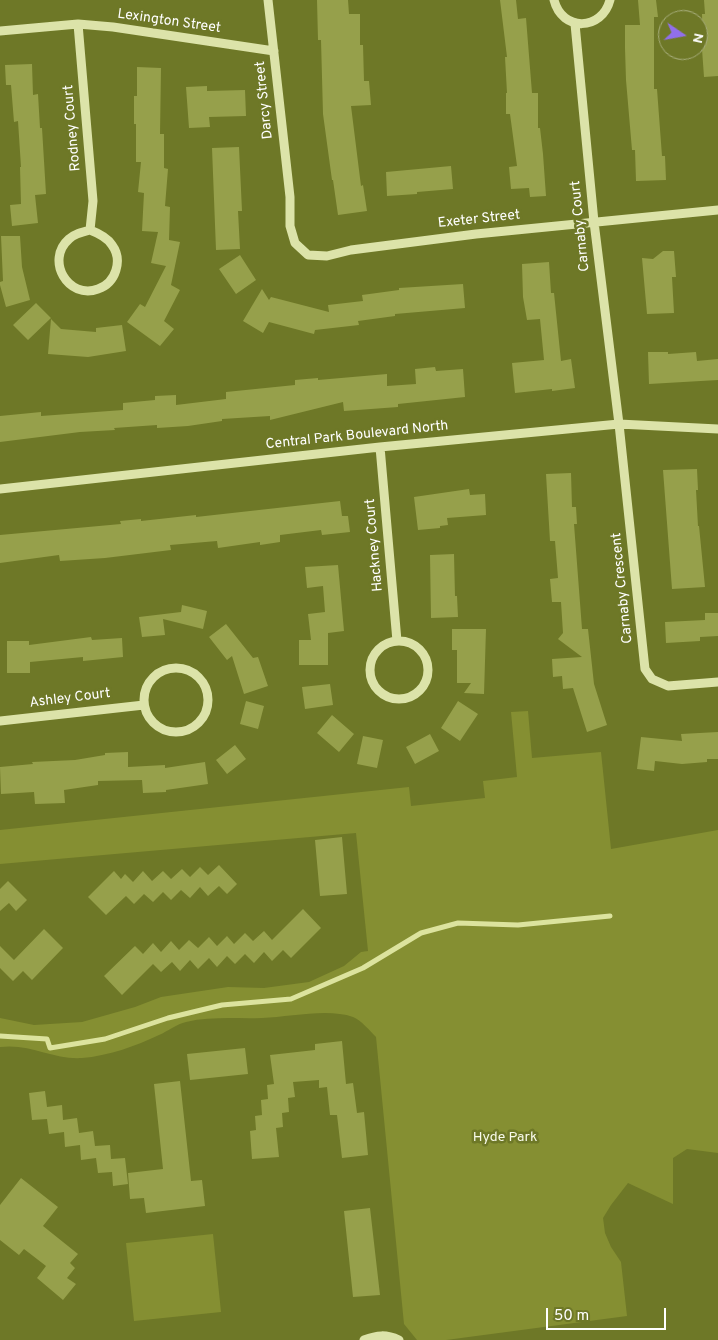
<!DOCTYPE html>
<html>
<head>
<meta charset="utf-8">
<style>
  body { margin:0 }
  #map { position:relative; width:718px; height:1340px; overflow:hidden; background:#6e7827; font-family:Overpass,sans-serif }
  canvas { display:block }
  .north { position:absolute; left:658px; top:10px; width:50px; height:50px; box-sizing:border-box; background:#6e7827; border:1px solid #a8ae7d; border-radius:50%; rotate:102deg; font-size:14px; font-weight:700; line-height:20px; text-align:center; color:#fff }
  .north::after { content:''; display:block; margin:auto; width:18px; height:22px; background:#916feb; clip-path:polygon(50% 0,100% 100%,50% 72%,0 100%) }
  .scale { position:absolute; left:546px; top:1308px; width:120px; height:22px; box-sizing:border-box; border:2px solid #fff; border-top:0; padding-left:6px; font-size:15px; line-height:18px; white-space:nowrap; color:#fff; -webkit-text-stroke:4px #6e7827; paint-order:stroke }
</style>
</head>
<body>
<div id="map">
<canvas width="718" height="1340"></canvas>
<div class="north">N</div>
<div class="scale">50 m</div>
</div>
<script>
const g = document.querySelector('canvas').getContext('2d');
g.lineJoin = 'round';
function fillPath(path, color) { g.fillStyle = color; g.fill(path, 'evenodd'); }
function strokePath(path, color, width, dash) { g.strokeStyle = color; g.lineWidth = width; g.lineCap = dash ? 'butt' : 'round'; g.setLineDash(dash || []); g.stroke(path); }
function label(font, color, halo, rows, align = 'center') {
  g.font = font + ' Overpass,sans-serif'; g.lineWidth = 5; g.setLineDash([]); g.textBaseline = 'middle'; g.strokeStyle = halo; g.fillStyle = color; for (const [text, x, y, turn = 0] of rows) {
    g.save(); g.translate(x, y); g.rotate((+turn || 0) * Math.PI / 180); g.textAlign = isNaN(turn) ? turn : align; if (halo) g.strokeText(text, 0, 0); g.fillText(text, 0, 0); g.restore();
  }
}
const green = new Path2D(`
  M528,711L532,758L601,752L611,849L718,830V1153L687,1149L673,1158V1204L628,1183L611,1205L603,1218L605,1233L611,1247L621,1262L627,1316L446,1340H417L404,1324L376,1037C370,1031 361,1020 353,1017C328,1008 290,1017 262,1018C237,1019 212,1016 186,1022C177,1024 168,1031 159,1035C136,1046 108,1056 82,1058C54,1060 30,1043 0,1047V1018L34,1025L82,1022L135,1007L161,997L228,987L264,988L309,982L344,966L361,952L368,951L356,833L0,864V830L409,787L411,806L485,798L483,781L517,777L511,712Z
  M213,1234L221,1312L134,1321L126,1243Z`);
const stream = new Path2D(`
  M0,1036L47,1039L50,1048L105,1039L168,1018L222,1005L291,999L363,968L421,933L458,923L518,925L610,916`);
const building = new Path2D(`
  M317,0H348L349,14H360V45H363L364,81H369L371,105L351,106L361,186L363,185L367,211L338,215L333,180H332L323,114L321,40H318Z
  M500,0H516L518,19L526,18L532,93H538V128H540L543,154L546,196L530,197L529,188L511,189L509,167L517,166L510,114H506V93H507L505,57H507Z
  M638,0H656L658,17H654V89H657L662,156H665L666,180L636,181L635,150H632L626,80L625,48V25H640Z
  M704,0H718V76L704,77L702,49H703L702,14H705Z
  M32,64L33,95L38,94L40,128H42L46,194L35,195L38,223L12,226L10,205L21,204L20,167H21L18,121L14,122L11,85H6L5,65Z
  M137,67L161,68L160,134H164V168L168,169L165,206L170,207L169,240L180,242L171,285L180,290L164,321L174,329L160,346L127,322L140,304L145,307L166,266L151,263L158,232L142,231L144,193L138,192L141,162H136V124H134V96H137Z
  M207,86V91L245,90L246,116L209,117L210,127L189,128L186,87Z
  M239,147L242,211H238L240,249L216,250L212,148Z
  M451,166L453,189L417,192V194L387,196L386,172Z
  M1,236H20L22,267L30,300L6,307L0,285V282L3,281Z
  M663,251H674L676,277H672L674,313L647,314L642,258L653,259Z
  M240,255L256,280L236,294L219,269Z
  M549,262L551,293H554L561,361L571,359L575,388L552,391V389L515,393L512,363L544,360L540,319L527,320L523,297L522,264Z
  M463,284L465,308L395,314V316L358,321L359,325L315,330L314,334L269,322L263,333L243,321L262,289L269,300L271,297L329,312L328,305L363,301L362,295L399,290V288Z
  M36,303L51,318L28,340L13,325Z
  M51,319L61,329L96,332V328L122,325L126,351L88,357L48,354Z
  M648,352H668V354L696,352L697,361L718,359V380L649,384Z
  M435,367L436,371L463,369L465,397L398,404V407L344,411L343,402L270,420V416L222,419V421L188,426L157,428V425L114,428L115,430L80,432L0,442V416L41,412V416L123,410V403L155,400V396L176,395V405L226,399V392L295,385V380L318,378V380L387,374V386L416,384L415,369Z
  M697,469L698,490H696L698,526H699L705,587L672,589L663,470Z
  M571,473L572,507H576L577,524H574L582,629H588L594,684L607,725L587,732L573,688L563,689L562,676L553,677L552,659L582,657L558,639L563,633L561,602H552L550,579L558,578L555,541H550L546,474Z
  M469,489L470,495L485,494L486,515L447,518L448,525L440,526V528L418,530L414,497Z
  M340,501L342,516H348L350,532L322,535L321,530L280,535V542L260,545V542L218,548L217,541L170,545L171,550L105,558L60,561L59,555L0,563V535L121,524L120,521L141,519V521L196,515V517Z
  M454,554L455,596H457L458,617L431,618L430,555Z
  M338,565L344,631L328,633V665H299V640H311L308,614L325,612L323,586L307,588L305,567Z
  M182,605L207,611L203,629L163,619L165,635L142,637L139,617L181,612Z
  M705,613H718V636L700,637V641L666,643L665,622L705,620Z
  M226,624L253,658L258,657L268,686L244,694L232,656L227,660L209,637Z
  M452,629H486L484,694L464,693L471,683H457V650H452Z
  M91,637L92,640L122,638L123,657L83,661V657L30,662V673H7V641H29V645Z
  M330,684L333,705L305,709L302,687Z
  M246,701L264,706L258,729L240,724Z
  M458,701L478,714L460,741L441,728Z
  M332,715L354,734L339,752L317,733Z
  M718,732V759H707V762L682,764L655,761L654,771L637,769L641,737L682,741L681,734Z
  M430,734L439,751L415,764L406,747Z
  M363,736L383,740L377,768L357,764Z
  M235,745L246,759L227,774L216,760Z
  M128,752V767L165,765V768L205,762L208,784L166,790V792L143,793L142,780L98,781V785L64,790L65,803L35,804L34,792L1,794L0,767L33,764L32,762L75,760L105,755V753Z
  M342,837L347,894L320,896L315,840Z
  M219,865L237,884L227,894L219,886L208,896L200,887L190,898L181,890L171,900L163,892L153,902L144,894L134,904L126,896L106,915L88,897L114,871L121,879L125,874L133,882L143,871L152,881L163,871L171,879L182,869L190,877L200,867L208,875Z
  M8,881L27,900L16,911L9,903L0,911V889Z
  M303,909L321,928L291,958L283,950L272,961L264,952L254,963L245,954L235,964L227,956L217,967L209,958L198,969L190,960L180,971L172,962L161,972L153,964L122,995L104,976L135,946L143,954L153,943L161,952L171,941L179,950L189,940L198,948L209,937L217,946L227,936L234,944L245,933L253,941L264,931L272,940Z
  M44,929L63,948L32,980L23,971L13,981L0,968V946L14,960Z
  M342,1041L346,1084L353,1083L357,1113L364,1112L368,1155L342,1158L337,1115H330L327,1087L319,1088V1080L293,1082L295,1097L288,1098L289,1112L282,1113L283,1127L276,1128L279,1157L252,1159L250,1131L256,1130L255,1116L262,1115L261,1100L268,1099L267,1085L274,1084L270,1055L315,1050V1044Z
  M245,1048L248,1074L190,1080L187,1054Z
  M180,1081L191,1181L202,1180L205,1206L146,1213L144,1198L130,1199L128,1173L163,1169L154,1084Z
  M45,1091L47,1107L62,1105L63,1120L77,1118L79,1133L93,1131L95,1146L110,1145L111,1159L125,1158L128,1184L113,1186L112,1172L98,1173L96,1158L81,1160L80,1145L65,1147L64,1132L49,1134L47,1119L32,1120L29,1093Z
  M21,1178L58,1207L43,1226L78,1254L70,1263L75,1268L67,1278L76,1284L63,1300L37,1278L46,1266L24,1249L19,1255L0,1240V1205Z
  M370,1208L380,1295L353,1297L344,1211Z`);
const minor = new Path2D(`
  M268,0L290,197V226L295,243L308,255L327,256L351,250L476,234L718,210
  M554,0C562,32 602,31 610,0
  M78,24L93,201L90,230C82,232 74,234 69,239C45,260 68,300 98,289C116,283 123,260 112,245C107,237 98,233 90,230
  M575,24L594,222L619,424L645,669L652,679L668,686L718,682
  M0,31L78,24L113,27L274,51
  M380,447L397,641
  M0,489L380,447L619,424L718,429
  M370 670a29 29 0 1 1 58 0a29 29 0 1 1-58 0Z
  M144 700a32 32 0 1 1 64 0a32 32 0 1 1-64 0Z
  M0,721L144,705
  M364,1340C377,1335 386,1334 399,1340`);
const streetNames = [
  ["Lexington Street",169,22,8],
  ["Darcy Street",265,100,-96],
  ["Rodney Court",73,128,-95],
  ["Exeter Street",479,220,-6],
  ["Carnaby Court",581,226,-96],
  ["Central Park Boulevard North",357,436,-6],
  ["Hackney Court",375,545,-95],
  ["Carnaby Crescent",623,588,-96],
  ["Ashley Court",70,699,-7]
];
const parkNames = [
  ["Hyde Park",505,1138]
];
fillPath(green, '#858f32');
strokePath(stream, '#dce39e', 5);
fillPath(building, '#96a04b');
strokePath(minor, '#dce3a9', 9);
label('14px', '#fff', '#6e7827', streetNames);
label('14px', '#f8faea', '#6e7827', parkNames);
</script>
</body>
</html>
